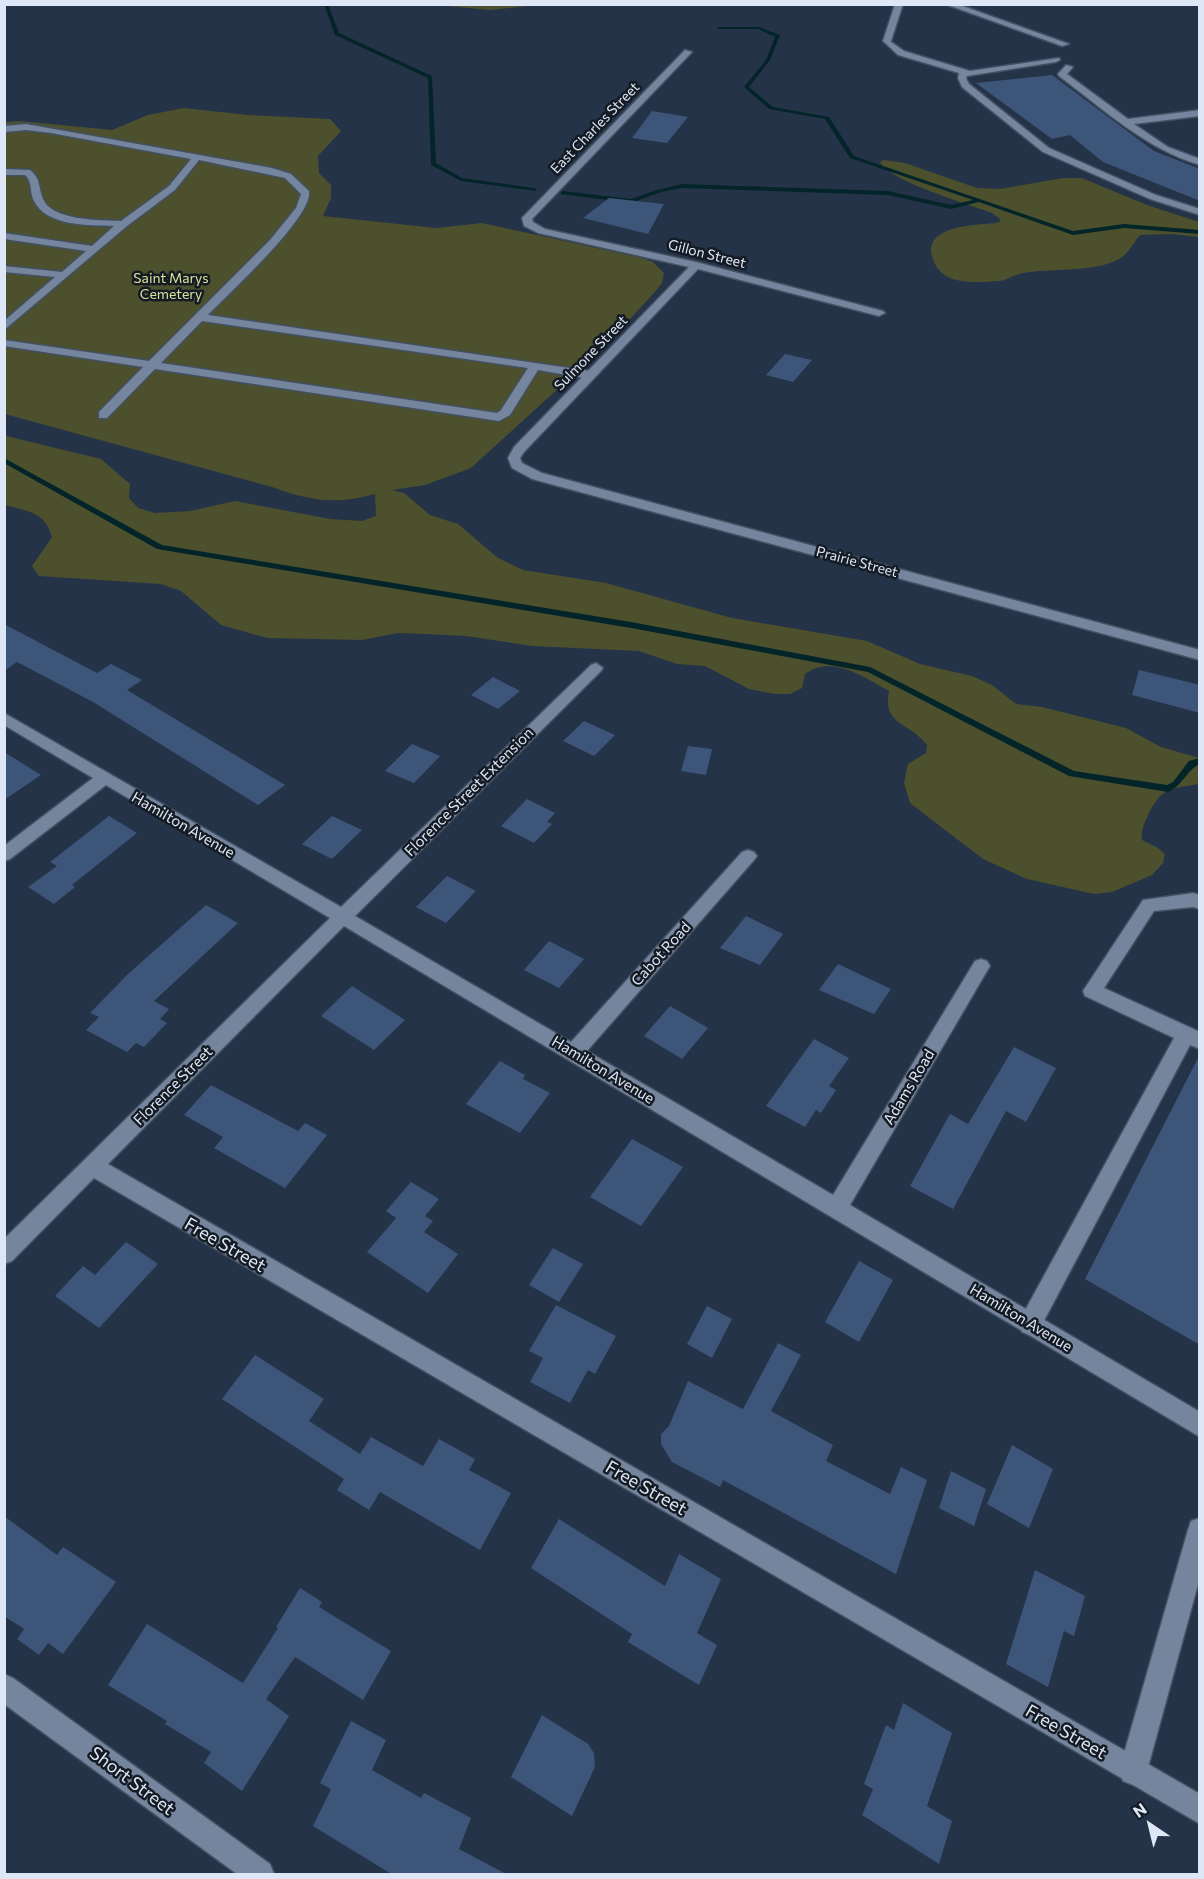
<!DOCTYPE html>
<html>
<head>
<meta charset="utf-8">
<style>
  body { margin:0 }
  #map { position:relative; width:1204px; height:1879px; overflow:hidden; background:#243348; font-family:Commissioner,sans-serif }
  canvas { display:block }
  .frame { position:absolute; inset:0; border:6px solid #dee7f5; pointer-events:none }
  .north { position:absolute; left:1120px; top:1795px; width:60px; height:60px; -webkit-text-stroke:4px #141b24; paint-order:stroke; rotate:325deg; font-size:16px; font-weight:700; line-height:24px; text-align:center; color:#dee7f5 }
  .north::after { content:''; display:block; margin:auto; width:21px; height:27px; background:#dee7f5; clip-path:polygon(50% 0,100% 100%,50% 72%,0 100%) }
</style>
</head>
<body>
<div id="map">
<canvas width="1204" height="1879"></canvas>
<div class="frame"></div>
<div class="north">N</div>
</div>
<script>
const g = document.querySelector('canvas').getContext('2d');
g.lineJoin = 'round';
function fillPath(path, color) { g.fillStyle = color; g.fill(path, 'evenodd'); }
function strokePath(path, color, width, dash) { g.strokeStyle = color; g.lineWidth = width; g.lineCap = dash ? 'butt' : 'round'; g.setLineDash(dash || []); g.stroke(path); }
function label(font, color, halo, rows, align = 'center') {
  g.font = font + ' Commissioner,sans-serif'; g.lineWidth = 5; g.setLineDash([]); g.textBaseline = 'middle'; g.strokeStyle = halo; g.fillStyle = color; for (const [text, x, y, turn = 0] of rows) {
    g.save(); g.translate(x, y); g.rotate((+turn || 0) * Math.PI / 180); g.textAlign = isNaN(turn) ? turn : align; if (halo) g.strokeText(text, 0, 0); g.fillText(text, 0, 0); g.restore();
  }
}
const green = new Path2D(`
  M438,5V4L538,5L490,10Z
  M184,108L248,115L330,119L341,131L318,156L319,173L331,185V198L323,216L436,228L482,223L642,258L653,262L664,273L662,283L654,293L606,345L471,468L425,485L392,490L404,493L430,515L458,524L498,558L523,570L606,583L732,618L867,641L920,664L972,676L992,685L1016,704L1042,707L1126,728L1161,747L1199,758V784C1172,789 1163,786 1149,813C1144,824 1141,829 1142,840L1158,848L1165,854L1163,863L1152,875L1112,892L1094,894L1027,879L983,859L910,803L904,783L908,764L926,753L927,745C910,722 882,726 889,691C865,678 832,654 805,674L802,688L790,694H775L749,689L705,666L677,664L639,651L532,646L466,636L425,634L398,633L362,640L267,638L221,625L181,591L161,584L39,576L32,566L52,537C45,511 28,512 5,505L4,434L10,437L101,459L130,484L129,498L138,508L155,513L190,511L235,501L330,519L362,521L376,516L375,494C334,505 311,501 272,487L5,414V122L20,121L112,130L148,115Z
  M884,160L905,163L977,188L1000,189L1063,178H1082L1147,205L1199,222V237L1171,234L1140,235C1134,242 1129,252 1122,257C1099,274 1047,267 1019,274C1012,276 1005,281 998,281C983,282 962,284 948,277C940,273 934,265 932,256C924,225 977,225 996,223L1000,222V219L992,213C971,205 889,181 880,162Z`);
const stream = new Path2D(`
  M324,4H328L339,33L432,76L436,163L462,178L534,188L536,189V191L461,181L431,165L428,78L335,35Z
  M719,27H759L780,35L770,60L749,87L773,107L829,117L854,156L1073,231L1124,224L1200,230V234L1124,228L1073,235L979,202L951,209L888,195L682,188L661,192L631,203L561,194V192L563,191L631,199L657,190L682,184L888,191L951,205L973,200L850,158L825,119L769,109L744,87L766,60L775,37L758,29H717Z
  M4,458L162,545L631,622L870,667L1074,771L1167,785L1173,782L1189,761L1200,758V764C1187,769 1183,786 1168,792L1069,776L868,672L631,628L157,549L4,463Z`);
const building = new Path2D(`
  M1052,75L1154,151L1200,169V201L1103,162L1070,135L1052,139L976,83Z
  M652,111L688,117L667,143L632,138Z
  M609,198L664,204L648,234L583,218Z
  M785,354L812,360L793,382L766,375Z
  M4,624L97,673L111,664L142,680L127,690L285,785L258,805L93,702L17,662L4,671Z
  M1139,670L1200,685V713L1132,695Z
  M493,677L520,691L498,709L471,695Z
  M584,721L615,735L594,756L563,741Z
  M412,744L440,756L414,783L385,771Z
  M688,746L712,749L706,775L681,771Z
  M4,752L41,775L4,800Z
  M527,799L555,813L547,822L552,824L534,843L501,826Z
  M109,816L137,833L72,885L75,887L54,904L28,887L57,866L50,862Z
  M332,816L362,830L332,859L302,844Z
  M447,876L476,891L446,923L416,907Z
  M206,905L238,923L154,1001L169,1009L160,1019L167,1023L144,1047L136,1043L127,1052L86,1030L99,1017L90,1013L128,974Z
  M746,916L783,934L760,965L720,948Z
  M549,941L584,959L559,988L524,970Z
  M838,964L891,989L874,1014L819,990Z
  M352,986L405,1020L374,1050L321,1016Z
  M670,1006L708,1028L682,1059L644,1036Z
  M814,1039L849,1058L829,1086L836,1090L821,1113L816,1110L805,1127L766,1106Z
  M1014,1047L1056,1068L1026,1122L1006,1111L953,1209L910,1186L950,1114L968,1124Z
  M1200,1054V1345L1085,1279Z
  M500,1061L525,1075L523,1079L550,1093L520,1133L466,1104Z
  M211,1085L298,1131L305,1123L327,1135L285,1188L214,1148L223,1137L184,1115Z
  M632,1139L683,1167L641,1226L590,1197Z
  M411,1182L439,1199L425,1216L433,1221L424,1232L458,1254L428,1293L367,1252L396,1218L386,1211Z
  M126,1242L158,1264L99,1328L55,1296L83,1266L95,1275Z
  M553,1248L583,1264L559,1302L529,1285Z
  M859,1261L893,1280L859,1342L825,1322Z
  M556,1305L616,1336L595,1374L588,1370L570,1403L530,1382L543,1358L529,1351Z
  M707,1306L732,1319L712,1358L687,1344Z
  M778,1343L801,1355L771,1411L833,1445L826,1461L890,1494L901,1467L927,1480L896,1574L723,1480L720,1487L672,1462L661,1444V1434L669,1426L688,1381L743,1409Z
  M255,1355L324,1399L309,1421L360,1454L371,1437L423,1466L439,1439L475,1459L469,1470L511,1493L480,1550L380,1492L369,1510L337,1490L344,1479L222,1399Z
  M1012,1445L1053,1469L1029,1528L987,1504Z
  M951,1471L986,1489L974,1526L939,1508Z
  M4,1516L57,1555L63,1547L116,1582L63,1654L48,1643L39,1655L17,1639L24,1629L4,1616Z
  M559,1519L665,1586L679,1554L721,1579L697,1633L717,1645L699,1685L628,1642L632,1634L531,1568Z
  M1035,1570L1085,1596L1074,1636L1064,1631L1048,1687L1006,1664Z
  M300,1588L322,1602L319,1607L391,1651L363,1700L295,1657L266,1699L289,1716L242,1791L204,1763L211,1752L165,1724L167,1721L108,1685L147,1624L243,1683L278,1628L276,1627Z
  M903,1703L952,1733L927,1806L952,1821L939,1864L862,1815L873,1789L864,1784L886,1725L894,1730Z
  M542,1715L588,1744L594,1753L595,1767L572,1816L511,1777Z
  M351,1721L386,1740L372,1770L421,1798L424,1793L471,1818L459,1849L508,1875H393L313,1826L331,1789L320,1783Z`);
const lane = new Path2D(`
  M945,4H957L1069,44L1062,46Z
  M887,39L904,51L970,71L1059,58L1060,60L1056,62L967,76L966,78L969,84L1049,148L1156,195L1200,209V215L1150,199L1043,152L962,87L958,78L959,73L898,55L883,41Z
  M1066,65L1073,67L1067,74L1128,119L1200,110V116L1134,124L1168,147L1200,159V165C1146,149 1103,109 1059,76L1058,74Z
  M26,124L272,168L291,174L309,191C314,216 228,294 208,315L590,371L596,375L590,379L538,370L510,415L499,421L155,369L107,418H99V412L143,367L4,346V340L149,361L270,240L296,208L301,194L285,178L199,160L175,190L127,226L4,330V321L55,277L4,272V266L62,272L86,251L4,239V233L92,246L114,226C90,225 47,227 34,201C29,192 33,182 25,175H4V169L30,170C41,179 38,186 43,199C52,221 101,220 121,221L169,186L191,159L51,133L26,130L4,132V126ZM202,321L528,368L501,410L497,413L161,363Z
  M1193,893L1200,895V909L1193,907L1154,911L1104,988L1200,1032V1049L1190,1045L1038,1332L1030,1335L1022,1332L1019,1324L1022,1316L1174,1038L1085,996L1083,991L1143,900Z
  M1200,1518V1577L1147,1771L1143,1781L1133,1785L1123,1781L1119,1771L1188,1530L1191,1521Z`);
const street = new Path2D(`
  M895,4H903L891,41L887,43L883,41Z
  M685,50L692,52L532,219L533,222L545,229L696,262L883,311L885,313L879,316L698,269L524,452L520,458L522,463L542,473L1200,650V660L532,479L512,468L508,458L514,447L689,267L538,233L524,226L522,218Z
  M596,663L603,668L601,671L355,916L571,1042L742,852L748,850L754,852L757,856L754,860L587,1051L833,1195L975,961L981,959L987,961L990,966L987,971L850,1205L1200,1412V1437L344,926L108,1164L1200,1794V1824L94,1178L12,1261L4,1264V1239L330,918L106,785L10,859L4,861V846L93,778L4,725V713L341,907L591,665Z
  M4,1674L13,1678L270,1864L274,1874H237L4,1704Z`);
const farStreetnames = [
  ["East Charles Street",595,128,-46],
  ["Gillon Street",707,254,14],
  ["Sulmone Street",591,353,-46],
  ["Prairie Street",857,562,15]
];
const farParknames = [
  ["Saint Marys",171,278],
  ["Cemetery",171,294]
];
const streetNames = [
  ["Florence Street Extension",469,792,-45],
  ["Hamilton Avenue",183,825,30],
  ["Cabot Road",661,954,-48],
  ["Hamilton Avenue",603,1070,31],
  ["Florence Street",173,1086,-45],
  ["Adams Road",909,1087,-59],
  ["Hamilton Avenue",1021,1318,31]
];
const nearStreetnames = [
  ["Free Street",225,1245,30],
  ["Free Street",646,1488,30],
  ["Free Street",1066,1732,30],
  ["Short Street",132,1781,37]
];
fillPath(green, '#4d502d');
fillPath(stream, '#032529');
fillPath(building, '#3d5578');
strokePath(lane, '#435062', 3);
strokePath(street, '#435062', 3);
fillPath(lane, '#74859d');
fillPath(street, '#74859d');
label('14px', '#dee7f5', '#141b24', farStreetnames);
label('14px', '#dbe198', '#141b24', farParknames);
label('15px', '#dee7f5', '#141b24', streetNames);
label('18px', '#dee7f5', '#141b24', nearStreetnames);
</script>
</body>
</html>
